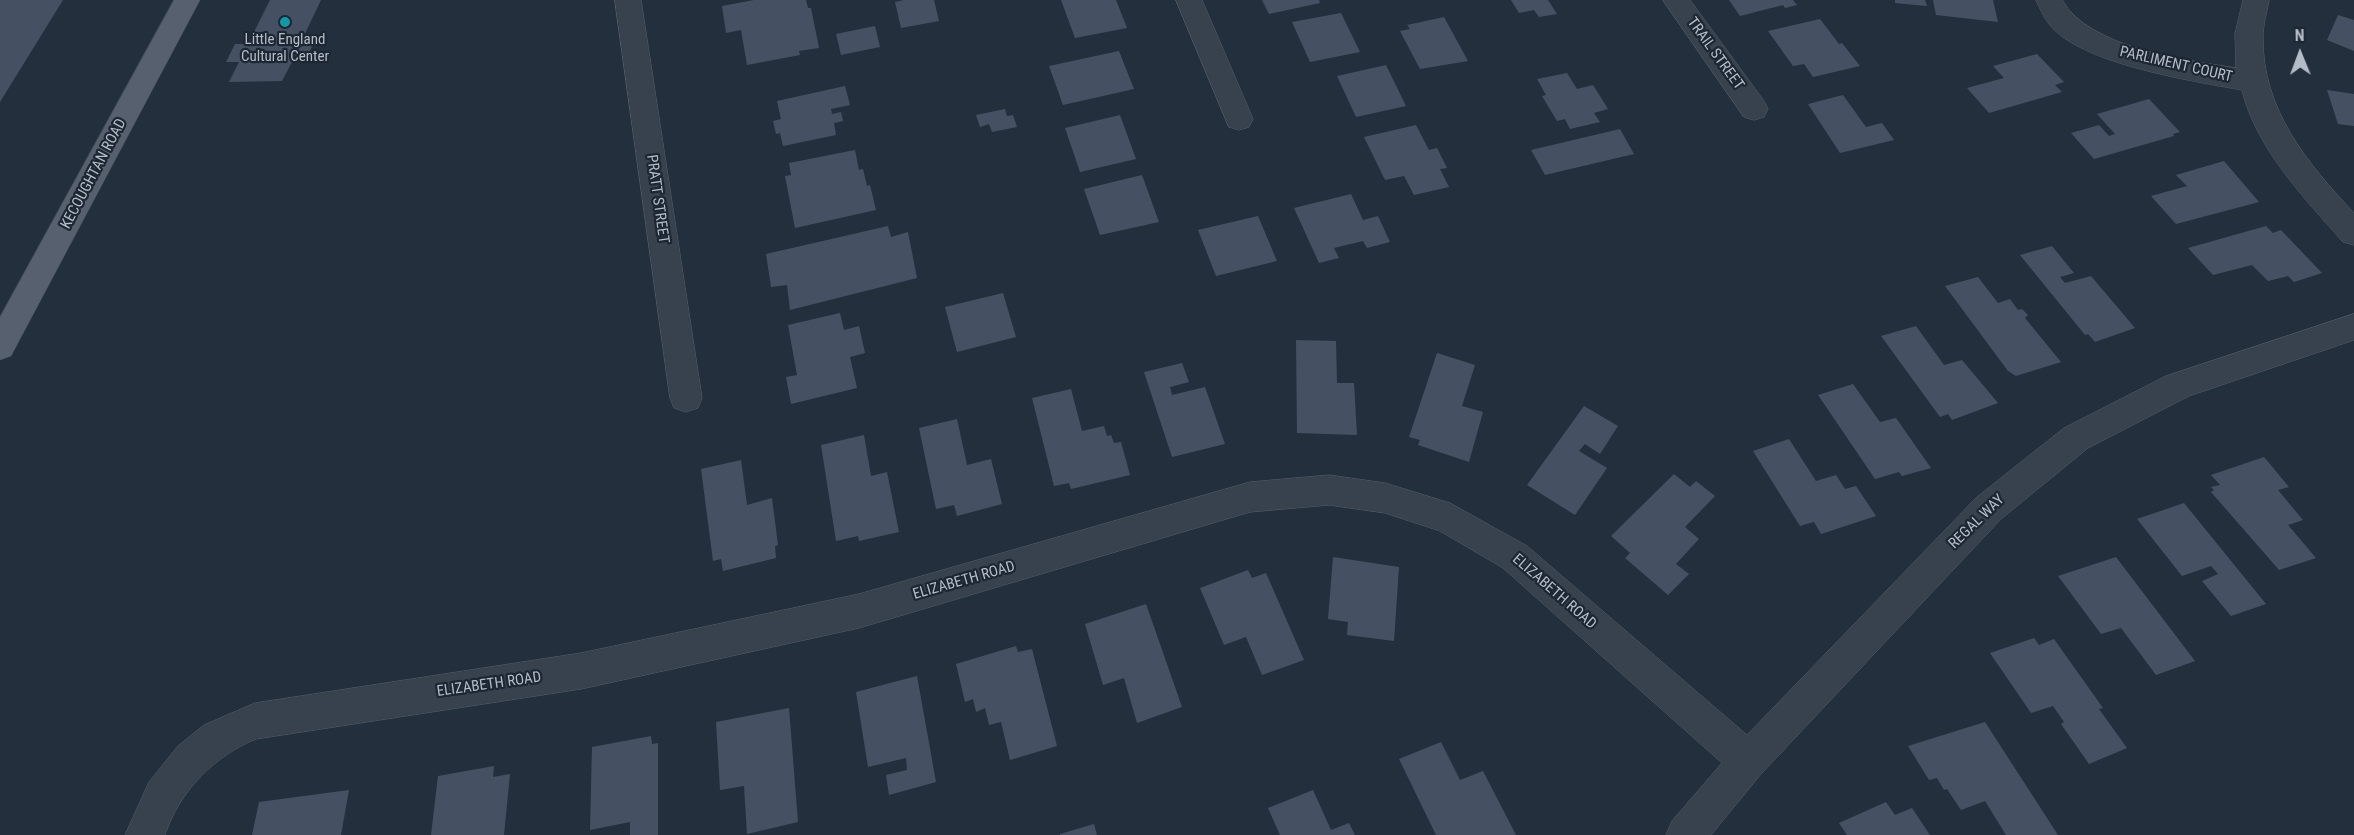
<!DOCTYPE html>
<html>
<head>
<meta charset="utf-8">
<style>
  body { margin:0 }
  #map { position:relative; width:2354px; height:835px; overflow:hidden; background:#242f3e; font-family:"Roboto Condensed",sans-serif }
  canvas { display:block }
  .north { position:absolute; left:2270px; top:24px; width:60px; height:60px; -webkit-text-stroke:4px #1d2633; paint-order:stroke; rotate:359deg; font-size:16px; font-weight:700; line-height:24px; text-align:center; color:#b4bcc9 }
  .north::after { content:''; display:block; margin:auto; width:21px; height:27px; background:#b4bcc9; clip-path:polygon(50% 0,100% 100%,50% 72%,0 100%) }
</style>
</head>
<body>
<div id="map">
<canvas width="2354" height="835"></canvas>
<div class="north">N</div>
</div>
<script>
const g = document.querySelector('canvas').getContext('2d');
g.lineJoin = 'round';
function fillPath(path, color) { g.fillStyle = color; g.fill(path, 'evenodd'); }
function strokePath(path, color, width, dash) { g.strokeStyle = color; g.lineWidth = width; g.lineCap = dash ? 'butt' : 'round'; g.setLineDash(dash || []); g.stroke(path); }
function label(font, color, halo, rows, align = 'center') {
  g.font = font + ' "Roboto Condensed",sans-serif'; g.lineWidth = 4.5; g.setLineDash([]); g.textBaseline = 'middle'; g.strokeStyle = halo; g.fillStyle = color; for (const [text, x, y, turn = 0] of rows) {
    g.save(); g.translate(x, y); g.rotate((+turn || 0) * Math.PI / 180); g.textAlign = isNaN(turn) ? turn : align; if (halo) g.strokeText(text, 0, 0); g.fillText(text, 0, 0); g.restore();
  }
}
const building = new Path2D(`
  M0,0H63L0,102Z
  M270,0H321L300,44H313L305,62H292L282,81L229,82L239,62H226L235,44H248Z
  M754,0H806L808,8H811L819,48L799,51L800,55L747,65L741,30L726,33L722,6Z
  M904,0H934L939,21L901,28L895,2Z
  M1061,0H1116L1127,28L1075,38Z
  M1262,0H1319L1320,3L1269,14Z
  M1511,0H1548L1557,14L1539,17L1534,10L1519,13Z
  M1729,0H1793L1797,5L1785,8L1783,5L1740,16Z
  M1895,0H1925L1927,6L1895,3Z
  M1933,0H1993L1998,22L1936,15Z
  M1341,13L1360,52L1310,62L1292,22Z
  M2338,15L2354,20V51L2327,40Z
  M1444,17L1468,61L1420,69L1400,31L1410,29L1407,25Z
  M1820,19L1839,44L1842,43L1860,66L1813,77L1804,64L1793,66L1768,31Z
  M875,26L880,47L841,55L836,34Z
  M1119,51L1134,89L1063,105L1049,66Z
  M2037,54L2064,82L2055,85L2062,92L1989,113L1967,88L2004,78L1993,66Z
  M1386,65L1406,106L1356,117L1337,76Z
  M1567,73L1577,89L1593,85L1608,109L1594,113L1600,122L1570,129L1565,119L1557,121L1542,96L1546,95L1537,79Z
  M845,86L850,105L831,109L832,114L841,112L843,121L834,123L836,135L783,146L780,133L776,134L773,121L781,119L777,101Z
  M2327,90L2354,94V126L2338,124Z
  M1843,95L1866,127L1882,123L1894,140L1840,153L1808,104Z
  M2149,99L2180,132L2173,134L2174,136L2094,159L2071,133L2099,125L2109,136L2115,134L2097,114Z
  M1005,109L1007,116L1013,115L1017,127L992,132L989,124L980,127L976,115Z
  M1120,115L1136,159L1080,172L1065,128Z
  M1416,125L1429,150L1437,148L1447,168L1440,169L1449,187L1414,195L1404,176L1385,180L1364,137Z
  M1620,129L1634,154L1545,175L1531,150Z
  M855,150L859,170L863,169L867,186L870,185L876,210L795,228L785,176L791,175L789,163Z
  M2224,161L2259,202L2176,224L2151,196L2187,186L2176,175Z
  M1142,175L1159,222L1100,235L1084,189Z
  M1351,194L1363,220L1378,216L1390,242L1367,248L1363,241L1334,248L1339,258L1319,263L1294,208Z
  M1258,216L1277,261L1216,276L1198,230Z
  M888,226L891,237L908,232L917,278L790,310L787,285L771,287L766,254Z
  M2266,226L2273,233L2281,230L2322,273L2294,282L2288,276L2268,281L2252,265L2213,275L2188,248Z
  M2052,246L2074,273L2060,277L2065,283L2091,276L2135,328L2095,342L2088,334L2085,335L2020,255Z
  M1978,277L1998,303L2010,299L2018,310L2022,309L2028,315L2025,318L2061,362L2016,376L2008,371L1945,286Z
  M1003,293L1016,337L957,352L945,307Z
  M840,313L844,330L859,326L865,353L850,357L857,388L791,404L786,377L797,375L788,325Z
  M1916,326L1944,365L1962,360L1998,403L1952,420L1948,414L1940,417L1881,336Z
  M1296,340L1336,341L1337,383H1354L1357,435L1297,433Z
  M1437,353L1475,365L1462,406L1483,412L1469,462L1418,445L1420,440L1409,437Z
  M1182,363L1189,382L1170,387L1172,395L1205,387L1225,444L1172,457L1144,372Z
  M1853,384L1880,422L1896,418L1931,468L1902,476L1899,472L1875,479L1818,395Z
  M1071,389L1082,431L1104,426L1107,436L1111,435L1114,443L1121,442L1130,475L1071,489L1069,483L1054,486L1032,398Z
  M1584,406L1618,426L1600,454L1585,444L1579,451L1607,468L1575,515L1527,485Z
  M957,419L967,465L991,459L1002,504L957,516L954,505L936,509L919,428Z
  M864,435L871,476L887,472L899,532L859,541L858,536L836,541L821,445Z
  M1789,439L1816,481L1836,475L1845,489L1856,486L1876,516L1821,534L1814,522L1800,526L1753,451Z
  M2264,457L2289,487L2278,490L2303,520L2288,525L2316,558L2279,570L2211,492L2214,490L2211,487L2220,485L2211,475Z
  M741,460L747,505L772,498L778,545L775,546L776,558L723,571L721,559L713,561L701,469Z
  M1674,474L1690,487L1696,481L1715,496L1685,527L1699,539L1676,564L1689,574L1668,595L1625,558L1630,553L1611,536Z
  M2184,503L2266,604L2231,616L2202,581L2218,574L2211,566L2182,576L2137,519Z
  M1333,557L1399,567L1394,641L1347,635L1348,622L1328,619Z
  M2116,557L2195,661L2156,675L2121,628L2101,634L2058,576Z
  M1248,570L1252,578L1266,573L1304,660L1262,675L1246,637L1224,645L1200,588Z
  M1146,604L1182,707L1137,723L1124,678L1103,685L1085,624Z
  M2034,638L2039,645L2054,639L2103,708L2099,709L2127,748L2089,764L2061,724L2064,722L2053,706L2031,713L1990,653Z
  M1016,646L1018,652L1032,649L1057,746L1010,760L1001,722L989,725L985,708L976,712L973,699L965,702L956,664Z
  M917,676L936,782L889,795L886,775L907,770L906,758L868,767L856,692Z
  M789,708L798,822L747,834L744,786L720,790L716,722Z
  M1985,722L2058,835H2006L1985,801L1961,810L1947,789L1944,790L1937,778L1929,780L1908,746Z
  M651,736L652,744L658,743V835H630V822L590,830L592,747Z
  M1441,742L1460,780L1483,771L1516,835H1436L1399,759Z
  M494,766L493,777L510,774L504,835H431L438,776Z
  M349,790L341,835H252L259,802Z
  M1313,790L1331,830L1349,823L1355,835H1280L1268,808Z
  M1886,802L1895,815L1912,808L1930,835H1847L1839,823Z
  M1094,824L1097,835H1060V834Z`);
const minor = new Path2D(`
  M615,0H641L702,398L698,408L686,412L674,408L670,398Z
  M1176,0H1202L1253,119L1249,127L1239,130L1229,127Z
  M1663,0H1690L1764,101L1768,109L1764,117L1754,120L1744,117Z
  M2036,0H2062C2089,48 2186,60 2236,68L2235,34L2243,0H2269C2267,12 2263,25 2263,37C2262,109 2307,163 2354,213V245L2343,242C2304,198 2256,148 2242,90C2193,81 2080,64 2049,24C2043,17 2040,8 2036,0Z
  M2354,314V340L2189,396L2088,448L2001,519L1761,774L1711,835H1666L1672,821L1722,763L1503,568L1440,531L1385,513L1329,505L1250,512L859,628L581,689L256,739C214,756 179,792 165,835H125L149,782L178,746L204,725L255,703L581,653L859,594L1250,482L1329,475L1385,483L1450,503L1527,546L1747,735L1977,497L2064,428L2166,376Z`);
const major = new Path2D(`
  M174,0H200L11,356L0,360V317Z`);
const markers = [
  [285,22,6,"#0f9aa8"]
];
const poiNames = [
  ["Little England",285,40],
  ["Cultural Center",285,57]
];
const streetNames = [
  ["TRAIL STREET",1715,54,54],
  ["PARLIMENT COURT",2176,65,13],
  ["KECOUGHTAN ROAD",94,174,-62],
  ["PRATT STREET",657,199,82],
  ["REGAL WAY",1977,522,-44],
  ["ELIZABETH ROAD",964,581,-16],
  ["ELIZABETH ROAD",1554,592,41],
  ["ELIZABETH ROAD",489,685,-8]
];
fillPath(building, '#455162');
strokePath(minor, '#565f6c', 1);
strokePath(major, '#414a57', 1);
fillPath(minor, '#38414e');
fillPath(major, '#56606e');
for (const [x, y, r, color] of markers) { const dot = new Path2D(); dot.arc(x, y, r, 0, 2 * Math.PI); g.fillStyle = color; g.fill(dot); strokePath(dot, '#1d2633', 2); }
label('15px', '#b4bcc9', '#1d2633', poiNames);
label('15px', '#b4bcc9', '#1d2633', streetNames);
</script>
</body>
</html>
